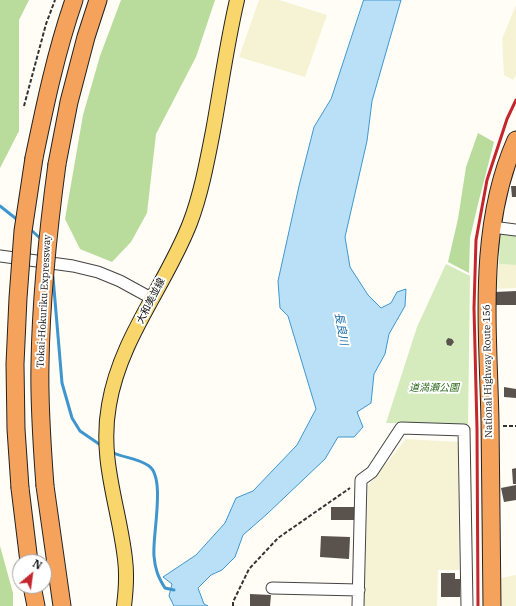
<!DOCTYPE html>
<html>
<head>
<meta charset="utf-8">
<style>
  body { margin:0 }
  #map { position:relative; width:516px; height:606px; overflow:hidden; background:#fffdf5; font-family:"IBM Plex Serif",serif }
  canvas { display:block }
  .north { position:absolute; left:12px; top:554px; width:40px; height:40px; box-sizing:border-box; background:#fff; border:1px solid #a0a0a0; border-radius:50%; rotate:29deg; font-size:11px; font-weight:700; line-height:16px; text-align:center; color:#111 }
  .north::after { content:''; display:block; margin:auto; width:14px; height:18px; background:#c4262e; clip-path:polygon(50% 0,100% 100%,50% 72%,0 100%) }
</style>
</head>
<body>
<div id="map">
<canvas width="516" height="606"></canvas>
<div class="north">N</div>
</div>
<script>
const g = document.querySelector('canvas').getContext('2d');
g.lineJoin = 'round';
function fillPath(path, color) { g.fillStyle = color; g.fill(path, 'evenodd'); }
function strokePath(path, color, width, dash) { g.strokeStyle = color; g.lineWidth = width; g.lineCap = dash ? 'butt' : 'round'; g.setLineDash(dash || []); g.stroke(path); }
function label(font, color, halo, rows, align = 'center') {
  g.font = font + ' "IBM Plex Serif","Noto Sans JP",serif'; g.lineWidth = 4; g.setLineDash([]); g.textBaseline = 'middle'; g.strokeStyle = halo; g.fillStyle = color; for (const [text, x, y, turn = 0] of rows) {
    g.save(); g.translate(x, y); g.rotate((+turn || 0) * Math.PI / 180); g.textAlign = isNaN(turn) ? turn : align; if (halo) g.strokeText(text, 0, 0); g.fillText(text, 0, 0); g.restore();
  }
}
const farmland = new Path2D(`
  M259,0H279L327,15L305,77L239,57Z
  M516,5V75L513,80L504,75L502,39Z
  M499,264L516,265V288L496,289Z
  M406,439L458,442L459,570H438L437,606H364L368,486Z
  M516,575V606H501V578Z`);
const green = new Path2D(`
  M500,231L516,232V265L499,264Z
  M446,264L470,276L468,424L386,423L417,327Z`);
const forest = new Path2D(`
  M0,0H29L19,20V131L0,168Z
  M121,0H215L196,57L156,134L147,213L131,242L112,262L80,249L65,219L83,115L100,56Z
  M478,133L494,142L478,204L470,238L469,273L448,262L458,219L466,167Z
  M0,546L13,593V606H0Z`);
const water = new Path2D(`
  M364,0H401L372,101L367,141L345,237L350,267L368,295L381,308L391,303L397,292L406,289L405,306L389,334L385,354L374,374L371,403L357,412L363,427L354,437H338L325,459L267,514L243,535L235,557L222,570L211,575L198,588L204,604L208,606H174L169,596L172,584L163,577L196,555L225,523L236,498L253,491L297,445L316,409L288,316L280,308L278,281L299,186L314,127L331,99Z`);
const stream = new Path2D(`
  M0,206L19,221
  M30,229L42,240
  M53,277L62,383L72,418L80,431L102,446
  M111,452C124,458 138,458 149,466C166,478 152,536 154,556C155,569 158,577 165,588L174,590`);
const building = new Path2D(`
  M511,186H516V197H512Z
  M516,291V305H496L495,292Z
  M448,338L452,339L454,342L451,346L447,345L446,341Z
  M504,387L516,389V398L504,397Z
  M516,468V484H513L512,469Z
  M516,485V500L504,502L501,488Z
  M331,507H355V520H331Z
  M321,536L350,537L349,559L320,557Z
  M441,573H455V579H460V597H441Z
  M250,594L271,595L270,606H250Z`);
const path = new Path2D(`
  M24,106L46,24L55,0
  M503,426H516
  M233,606V602L249,569L278,538L350,488`);
const minor = new Path2D(`
  M492,227L516,230
  M0,256L73,266L98,272L120,281L151,298
  M272,588L359,590
  M358,606L361,480L372,472L401,428L464,430L467,606`);
const major = new Path2D(`
  M124,606C126,590 127,574 125,559C119,506 99,460 109,405C120,338 166,285 190,223C201,194 207,162 213,131C221,87 227,43 237,0`);
const highway = new Path2D(`
  M34,158C45,105 56,52 74,0
  M57,164L69,102L86,37L98,0
  M45,486L62,606
  M20,488L29,562
  M32,586L36,606
  M492,606C491,544 491,483 490,421C488,327 477,228 516,140`);
const rail = new Path2D(`
  M478,606L477,429L474,308L476,240L487,180L507,119L516,100`);
const highwayBridge = new Path2D(`
  M45,486C42,446 39,405 40,364C41,297 48,231 57,164
  M20,488L16,429L15,364L18,298L23,231L34,158`);
const streetNames = [
  ["Tokai-Hokuriku Expressway",44,301,-87],
  ["大和美並線",151,301,-63],
  ["National Highway Route 156",488,371,-91]
];
const parkNames = [
  ["道満瀬公園",434,388]
];
const waterNames = [
  ["長良川",341,329,80]
];
fillPath(farmland, '#f6f3d4');
fillPath(green, '#d5ebbd');
fillPath(forest, '#b9dc9c');
fillPath(water, '#b9e0f7');
strokePath(water, '#3f96cf', 1);
strokePath(stream, '#3f96cf', 3);
fillPath(building, '#5a524d');
strokePath(minor, '#444', 13);
strokePath(major, '#222', 16);
strokePath(highway, '#222', 19);
strokePath(path, '#333', 2, [4, 2]);
strokePath(minor, '#fff', 11);
strokePath(major, '#f9d66b', 14);
strokePath(highway, '#f5a25d', 17);
strokePath(rail, '#c4262e', 3);
strokePath(highwayBridge, '#222', 19, []);
strokePath(highwayBridge, '#f5a25d', 17);
label('10px', '#111', '#fff', streetNames);
label('italic 10px', '#2f6b1f', '#fff', parkNames);
label('italic 11px', '#1768a6', '#fff', waterNames);
</script>
</body>
</html>
